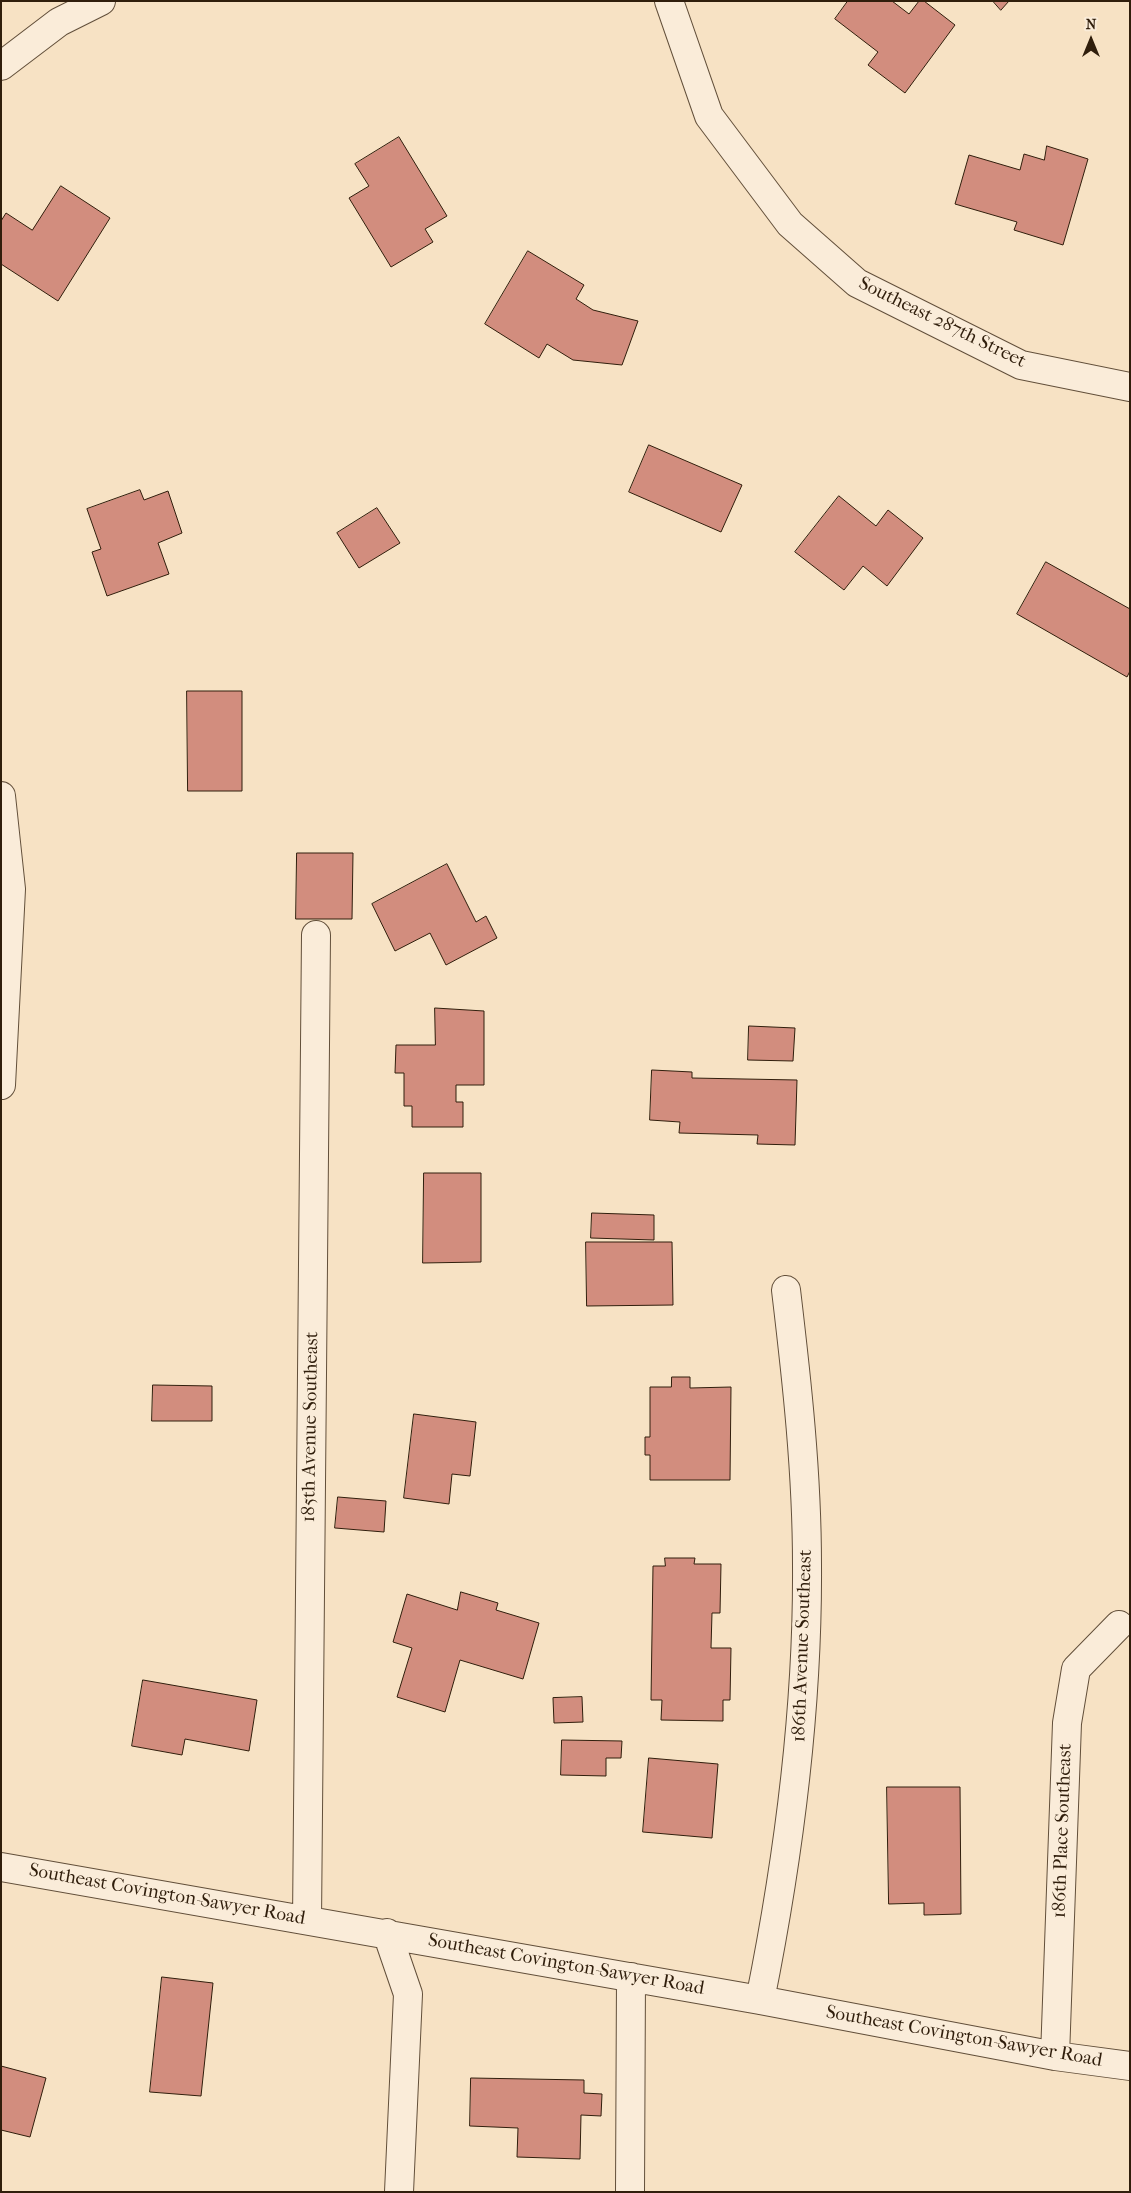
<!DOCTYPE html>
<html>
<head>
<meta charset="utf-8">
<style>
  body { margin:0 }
  #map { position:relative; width:1131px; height:2193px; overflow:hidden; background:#f7e2c4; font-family:"IM FELL French Canon",serif }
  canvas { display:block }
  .frame { position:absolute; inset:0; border:2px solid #301e0c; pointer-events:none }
  .north { position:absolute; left:1066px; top:15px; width:50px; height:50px; -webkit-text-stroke:4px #faecd9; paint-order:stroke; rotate:0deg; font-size:14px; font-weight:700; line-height:20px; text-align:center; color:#301e0c }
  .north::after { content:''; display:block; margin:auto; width:18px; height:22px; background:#301e0c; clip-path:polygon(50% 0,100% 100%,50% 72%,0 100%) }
</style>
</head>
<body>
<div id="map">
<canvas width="1131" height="2193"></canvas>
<div class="frame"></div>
<div class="north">N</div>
</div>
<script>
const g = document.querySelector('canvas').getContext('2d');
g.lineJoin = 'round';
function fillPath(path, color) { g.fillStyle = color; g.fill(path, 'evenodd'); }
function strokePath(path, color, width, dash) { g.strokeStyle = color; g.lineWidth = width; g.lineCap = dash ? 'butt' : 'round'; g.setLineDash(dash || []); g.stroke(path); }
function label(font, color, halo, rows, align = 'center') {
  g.font = font + ' "IM FELL French Canon",serif'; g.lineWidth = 5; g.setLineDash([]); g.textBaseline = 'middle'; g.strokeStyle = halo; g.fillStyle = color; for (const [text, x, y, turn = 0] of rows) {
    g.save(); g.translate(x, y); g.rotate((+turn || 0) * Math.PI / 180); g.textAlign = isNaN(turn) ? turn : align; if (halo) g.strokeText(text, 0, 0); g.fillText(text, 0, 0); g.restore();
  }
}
const building = new Path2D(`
  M848,1H892L909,14L919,1H924L955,25L905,93L868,65L878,52L835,19Z
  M993,1H1009L1001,10Z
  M399,137L447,216L425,229L433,242L391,267L349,198L369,186L355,164Z
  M1047,146L1088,159L1063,245L1014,230L1017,222L955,204L969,155L1020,170L1024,154L1044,160Z
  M61,186L110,218L58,301L1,264V221L6,213L32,230Z
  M528,251L584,285L576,299L593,310L638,321L622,365L573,360L547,344L539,358L485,324Z
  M649,445L742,485L721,532L629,492Z
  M140,490L144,500L168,491L182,533L158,543L169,574L107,596L92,552L101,549L87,509Z
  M839,496L876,526L888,510L923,538L887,586L863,566L844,590L795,552Z
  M377,508L400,543L359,568L337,533Z
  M1046,562L1130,609V671L1127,677L1017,614Z
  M187,691H242V791H188Z
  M297,853H353L352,919H296Z
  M447,864L476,922L486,916L497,938L446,965L430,933L395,951L372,904Z
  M435,1008L484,1011V1085H456V1102H463V1127H412V1106H404V1073H395L396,1045H435Z
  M749,1026L795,1028L793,1061L748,1060Z
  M652,1070L692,1072V1078L797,1080L795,1145L757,1144L758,1135L679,1133L680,1122L650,1120Z
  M424,1173H481V1262L423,1263Z
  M592,1213L654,1215V1240L591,1238Z
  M586,1242H672L673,1305L587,1306Z
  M672,1377H690V1388L731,1387L730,1480H650V1455H645V1437H650V1387H671Z
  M153,1385L212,1386V1421H152Z
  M414,1414L476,1422L470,1476L452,1474L449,1504L404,1498Z
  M338,1497L386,1501L384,1532L335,1528Z
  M665,1558H695L694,1564H721L720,1613H712L711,1648H731L730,1700H723V1721L661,1720L662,1700H651L653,1566H665Z
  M461,1592L498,1603L496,1610L539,1623L523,1679L460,1660L445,1712L397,1697L412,1648L393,1642L407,1594L457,1610Z
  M143,1680L257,1700L249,1751L185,1739L182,1755L132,1746Z
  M582,1697L583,1722L554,1723L553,1698Z
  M562,1740L622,1741L621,1758H606V1776L561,1775Z
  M649,1758L718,1764L712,1838L643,1832Z
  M887,1787H960L961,1914L924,1915V1903L889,1904Z
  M162,1977L213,1983L201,2096L150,2092Z
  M1,2066L46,2078L30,2137L1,2130Z
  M471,2078L584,2080V2093L602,2094L601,2116L581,2115L580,2159L517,2157L518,2128L470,2126Z`);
const minor = new Path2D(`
  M669,1L709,116L790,224L857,283L1021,365L1130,387
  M1,66L59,22L101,1
  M1,796L11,889L1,1085
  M1,1867L760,2000L1055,2056L1130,2066
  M307,1920L316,935
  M387,1933L408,1994L399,2192
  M760,2000C789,1856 808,1712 807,1565C807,1473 797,1382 786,1290
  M1055,2056L1067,1723L1076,1669L1119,1625
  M630,2192L631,1977`);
const streetNames = [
  ["Southeast 287th Street",942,323,26],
  ["185th Avenue Southeast",311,1427,-89],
  ["186th Avenue Southeast",803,1646,-88],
  ["186th Place Southeast",1063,1831,-88],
  ["Southeast Covington-Sawyer Road",167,1895,10],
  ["Southeast Covington-Sawyer Road",566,1965,10],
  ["Southeast Covington-Sawyer Road",964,2037,10]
];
fillPath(building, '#d28d7e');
strokePath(building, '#301e0c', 1);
strokePath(minor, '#624f3a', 30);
strokePath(minor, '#faecd9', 28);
label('19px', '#301e0c', '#faecd9', streetNames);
</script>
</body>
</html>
